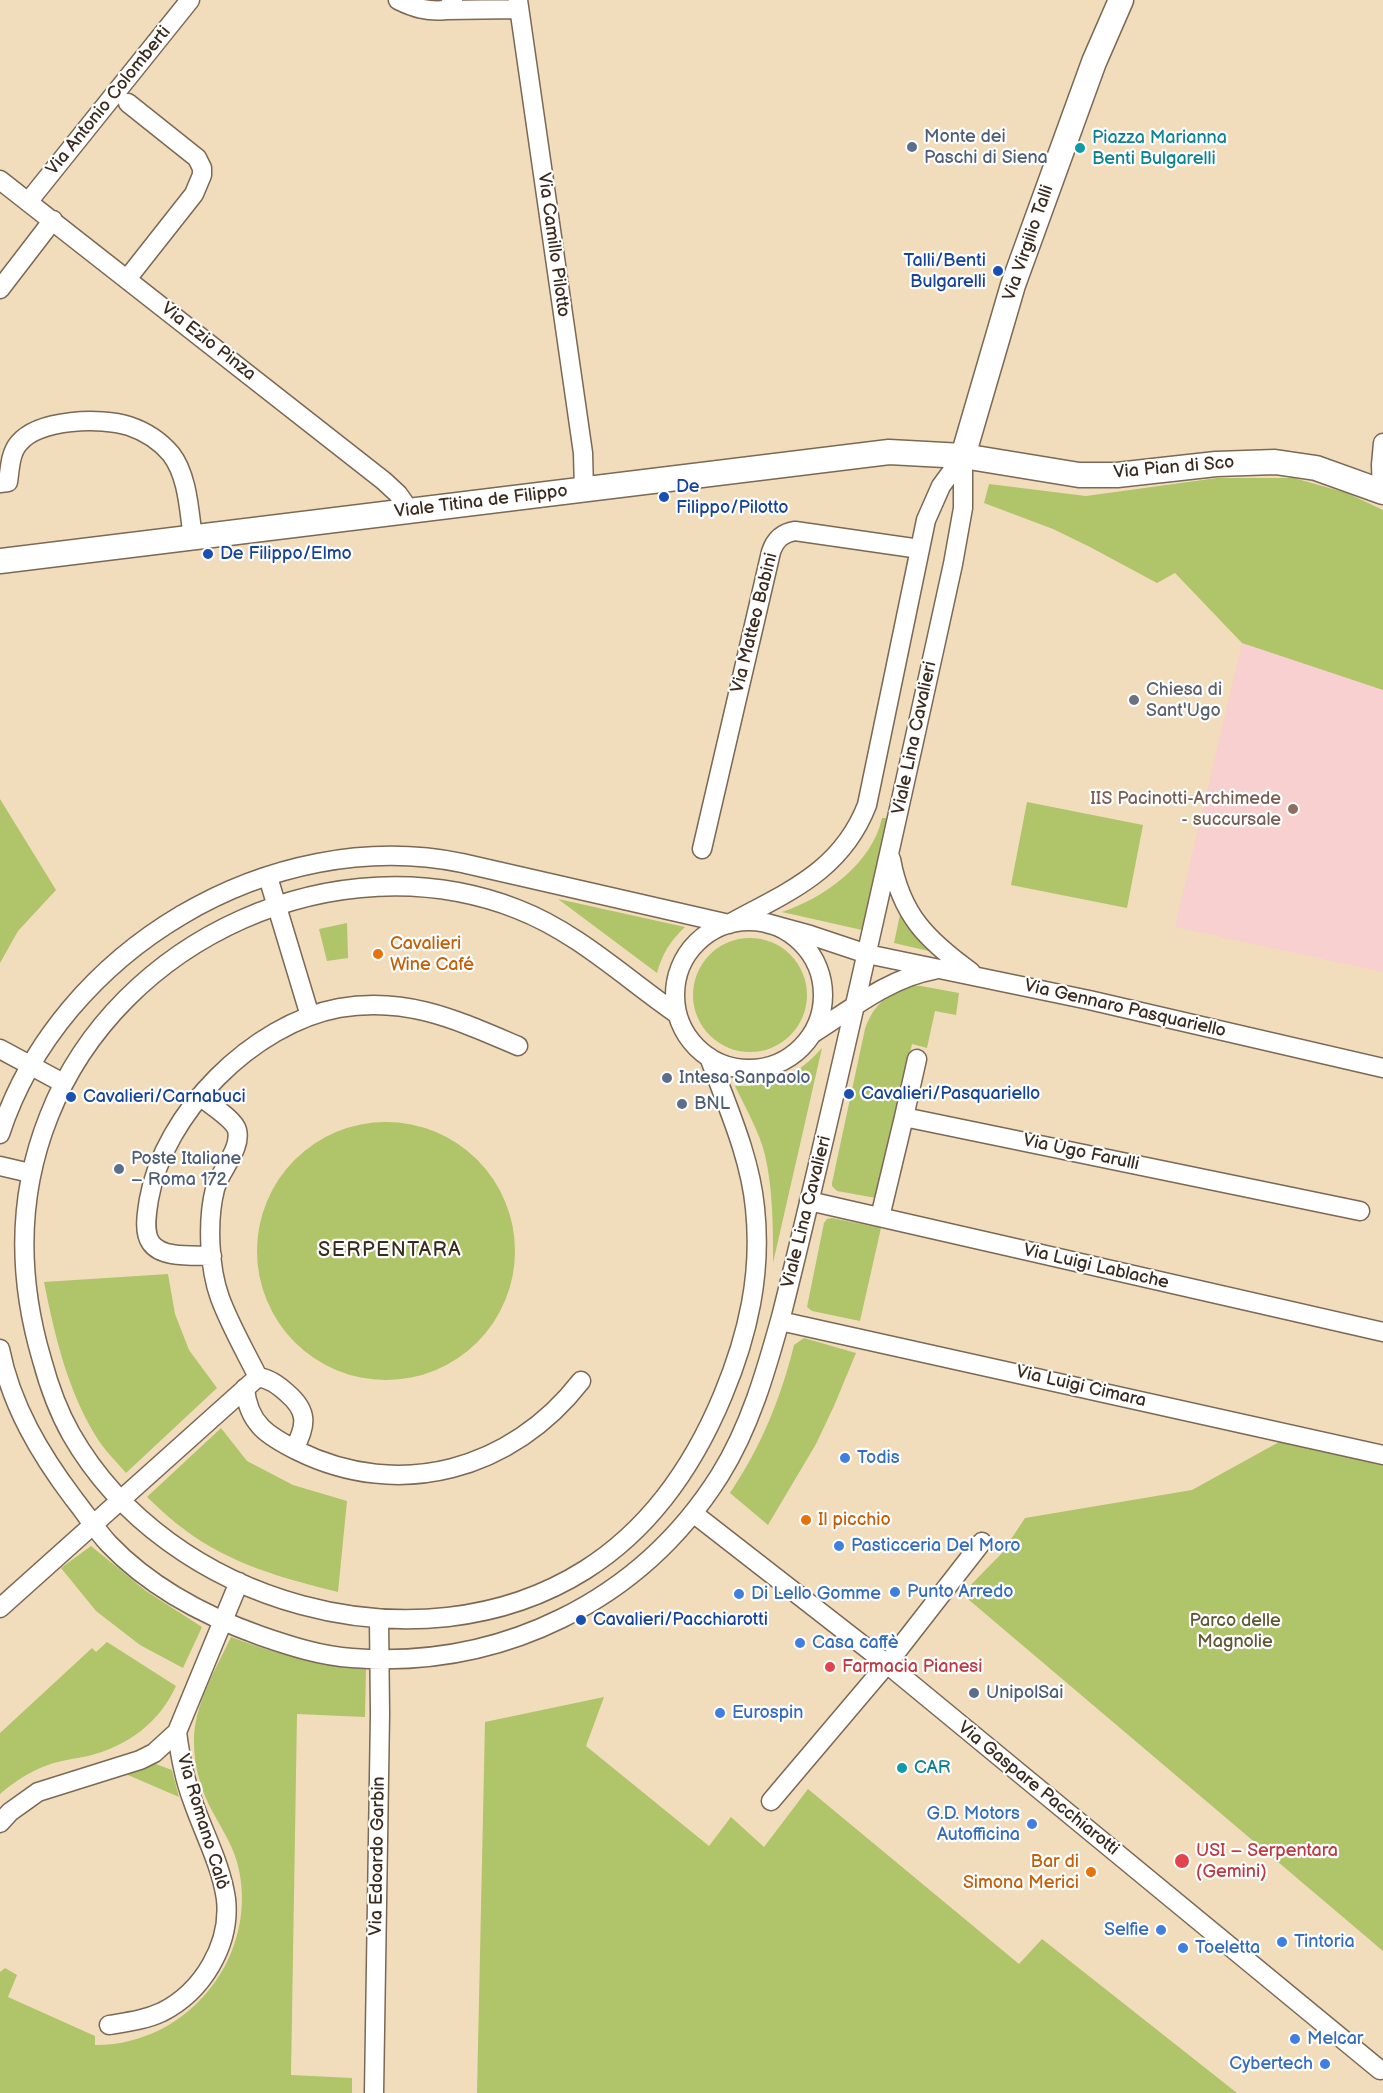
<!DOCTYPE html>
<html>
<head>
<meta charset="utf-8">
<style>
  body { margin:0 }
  canvas { display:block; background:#f1dcbc }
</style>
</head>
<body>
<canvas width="1383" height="2093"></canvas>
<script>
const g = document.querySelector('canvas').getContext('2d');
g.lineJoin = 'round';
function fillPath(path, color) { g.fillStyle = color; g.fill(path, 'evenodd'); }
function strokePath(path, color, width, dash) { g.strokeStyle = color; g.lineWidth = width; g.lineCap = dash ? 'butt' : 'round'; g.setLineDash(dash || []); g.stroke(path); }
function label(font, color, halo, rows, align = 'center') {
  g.font = font + ' "Balsamiq Sans",sans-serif'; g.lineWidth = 4.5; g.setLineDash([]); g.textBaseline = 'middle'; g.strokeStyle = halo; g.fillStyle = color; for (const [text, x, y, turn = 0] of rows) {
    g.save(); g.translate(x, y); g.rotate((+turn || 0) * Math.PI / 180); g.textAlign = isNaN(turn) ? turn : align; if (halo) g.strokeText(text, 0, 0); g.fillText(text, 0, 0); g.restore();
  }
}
const built = new Path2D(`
  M1242,643L1383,690V972L1175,927Z`);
const green = new Path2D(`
  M1217,478H1294L1347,493L1383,510V690L1242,643L1175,573L1157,583L1090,547L1053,529L984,503L989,484L1086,496Z
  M0,799L56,890L18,931L0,963Z
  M1027,802L1143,825L1127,908L1011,885Z
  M882,818H888L862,930L782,912C824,898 872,864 882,818Z
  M558,899L685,927C671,940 662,954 657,973Z
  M901,910L937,953L894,943Z
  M347,923L348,958L327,961L319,929Z
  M693 995a57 57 0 1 1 114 0a57 57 0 1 1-114 0Z
  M907,986H921L959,993L956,1015L935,1011L927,1048L912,1044L876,1198L837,1191L832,1186V1183L865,1029C873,1006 885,996 907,986Z
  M822,1048L773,1263C773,1228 773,1190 765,1155C759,1131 746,1109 735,1086C773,1087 797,1076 822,1048Z
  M257 1251a129 129 0 1 1 258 0a129 129 0 1 1-258 0Z
  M832,1218L881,1228L860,1321L812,1311L807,1307L824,1223L827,1219Z
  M168,1274L175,1314L189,1350L217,1388L126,1473C117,1462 106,1452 99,1441C68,1393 55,1337 44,1282Z
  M804,1338L856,1353L834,1406L816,1444L768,1525L730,1493C761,1447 781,1398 794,1345Z
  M221,1428L247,1461L293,1485L347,1501L338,1592C285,1579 230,1564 185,1530C171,1520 159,1508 147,1497Z
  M1279,1442L1383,1465V1951L962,1594L1002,1553L1025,1518L1192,1490Z
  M91,1546L146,1591L202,1627L183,1668L140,1645L96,1611L61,1568Z
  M231,1637C275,1654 319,1664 366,1667L365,1717L297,1714L291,2075L352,2078V2093H0V1972L5,1968L17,1975L8,1997L95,2036V2045C189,2046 262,1953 237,1862C231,1841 218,1823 209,1805C200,1786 194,1764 194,1743C193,1706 216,1669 231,1637Z
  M107,1642L176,1686C159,1723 128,1746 88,1756C75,1759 61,1760 48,1765C30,1771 14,1782 0,1794V1733L92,1648L96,1652Z
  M604,1697L586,1746L709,1846L731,1817L764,1847L808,1789L1019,1964L1042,1939L1237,2093H477L485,1722Z
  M145,1760L172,1770L179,1797L121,1772Z`);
const minor = new Path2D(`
  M398,0C414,8 428,12 446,10L453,1
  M518,0L583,453L584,490
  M446,10L519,9
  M0,180L384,481L398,494L410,511
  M28,202L190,0
  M127,279L194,194L202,175V168L197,158L128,103
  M0,289L53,220
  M0,483L8,482C10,469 10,453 19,443C39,419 101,417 129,426C144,431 160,441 171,454C188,476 189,511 193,538
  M1382,491L1381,465L1383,443
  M702,849L771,552C775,540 782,533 795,531L920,549
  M891,859C901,915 927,940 971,972
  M268,877L310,1016
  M675 995a74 74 0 1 1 148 0a74 74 0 1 1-148 0Z
  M766,923L810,935L867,954L1089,1000L1383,1068
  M677,1014C625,978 577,932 517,909C337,839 119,938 49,1116C17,1196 18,1279 42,1360C49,1386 58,1411 71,1434C168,1604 418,1675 585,1570C650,1529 694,1465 723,1395C748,1335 762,1274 755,1208C750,1156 727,1106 709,1057
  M812,1034C850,1010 889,978 934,970
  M0,1049L63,1083
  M200,1096C209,1104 234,1119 237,1130C242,1149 220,1170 215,1189C207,1220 209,1268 220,1298C230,1325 245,1351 258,1377
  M904,1117L917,1059
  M0,1134C60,950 271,824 462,863L729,924C787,892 841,872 867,805L926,520L941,486L963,456
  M0,1166L30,1173
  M809,1201L1383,1332
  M880,1217L904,1117L1360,1211
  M212,1256C195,1255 162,1259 151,1243C143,1232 147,1212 149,1199C164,1113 253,1024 339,1008C406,996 457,1020 518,1046
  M780,1321L1383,1455
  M0,1349C11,1405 40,1454 74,1499C86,1514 96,1530 109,1544C150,1587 205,1616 261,1636C290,1646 321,1656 352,1658C501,1669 640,1602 720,1475C750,1427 766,1371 781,1317C795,1262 808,1207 821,1152C867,957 910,760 953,564L963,508V456
  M258,1377C270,1379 278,1385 287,1393C308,1411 307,1425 294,1449
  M245,1388C248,1424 268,1436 298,1451C400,1501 512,1470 581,1381
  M693,1513L887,1664L1380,2070
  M0,1608L258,1377
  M771,1801L887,1664L982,1542
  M0,1823L10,1812L38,1792L140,1760L154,1753L177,1732L239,1582
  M109,2025C127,2022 145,2020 162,2012C202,1992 231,1945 226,1899C221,1864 203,1832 192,1799C184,1778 180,1755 177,1732
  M374,2093L380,1714L379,1619`);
const tertiary = new Path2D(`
  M963,456L1013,285L1094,62L1121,0
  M0,561L889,452L963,456L1079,475H1117L1216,464L1275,462L1316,468L1383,492`);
const markers = [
  [912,147,6,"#5c6f8a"],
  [1080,148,6,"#0f9aa8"],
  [998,271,6,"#1a4fb4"],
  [664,497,6,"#1a4fb4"],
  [208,554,6,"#1a4fb4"],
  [1134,700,6,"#6b7280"],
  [1293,809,6,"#8d6e63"],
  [378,954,6,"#e8710a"],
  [667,1078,6,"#5c6f8a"],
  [849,1094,6,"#1a4fb4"],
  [71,1097,6,"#1a4fb4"],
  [682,1104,6,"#5c6f8a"],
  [119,1169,6,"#5c6f8a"],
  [845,1458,6,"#3f7fe0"],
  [806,1520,6,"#e8710a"],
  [839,1546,6,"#3f7fe0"],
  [895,1592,6,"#3f7fe0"],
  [739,1594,6,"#3f7fe0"],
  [581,1620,6,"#1a4fb4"],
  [800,1643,6,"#3f7fe0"],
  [830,1667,6,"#e0444e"],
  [974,1693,6,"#5c6f8a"],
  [720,1713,6,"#3f7fe0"],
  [902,1768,6,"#0f9aa8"],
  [1032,1824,6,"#3f7fe0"],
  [1182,1861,8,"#e0444e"],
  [1091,1872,6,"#e8710a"],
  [1161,1930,6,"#3f7fe0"],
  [1282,1942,6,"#3f7fe0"],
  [1183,1948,6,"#3f7fe0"],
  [1295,2039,6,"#3f7fe0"],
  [1325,2064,6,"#3f7fe0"]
];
const streetNames = [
  ["Via Antonio Colomberti",109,101,-51],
  ["Via Virgilio Talli",1029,243,-71],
  ["Via Camillo Pilotto",553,245,82],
  ["Via Ezio Pinza",208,342,38],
  ["Via Pian di Sco",1174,468,-5],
  ["Viale Titina de Filippo",481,502,-7],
  ["Via Matteo Babini",755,623,-76],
  ["Viale Lina Cavalieri",915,738,-78],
  ["Via Gennaro Pasquariello",1125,1009,13],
  ["Via Ugo Farulli",1081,1153,12],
  ["Viale Lina Cavalieri",807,1212,-76],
  ["Via Luigi Lablache",1096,1267,13],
  ["Via Luigi Cimara",1081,1387,13],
  ["Via Gaspare Pacchiarotti",1038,1789,39],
  ["Via Romano Calò",202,1822,73],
  ["Via Edoardo Garbin",378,1856,-89]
];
const serviceNames = [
  ["Monte dei",924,137],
  ["Paschi di Siena",924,158],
  ["Intesa Sanpaolo",679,1078],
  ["BNL",694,1104],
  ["Poste Italiane",131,1159],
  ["– Roma 172",131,1180],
  ["UnipolSai",986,1693]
];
const cultureNames = [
  ["Piazza Marianna",1092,138],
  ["Benti Bulgarelli",1092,159],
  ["CAR",914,1768]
];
const transitNames = [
  ["Talli/Benti",986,261,"right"],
  ["Bulgarelli",986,282,"right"],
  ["De",676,487],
  ["Filippo/Pilotto",676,508],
  ["De Filippo/Elmo",220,554],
  ["Cavalieri/Pasquariello",861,1094],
  ["Cavalieri/Carnabuci",83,1097],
  ["Cavalieri/Pacchiarotti",593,1620]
];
const worshipNames = [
  ["Chiesa di",1146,690],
  ["Sant'Ugo",1146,711]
];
const educationNames = [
  ["IIS Pacinotti-Archimede",1281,799],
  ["- succursale",1281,820]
];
const foodNames = [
  ["Cavalieri",390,944],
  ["Wine Café",390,965],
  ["Il picchio",818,1520],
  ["Bar di",1079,1862,"right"],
  ["Simona Merici",1079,1883,"right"]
];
const shopNames = [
  ["Todis",857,1458],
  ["Pasticceria Del Moro",851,1546],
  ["Punto Arredo",907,1592],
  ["Di Lello Gomme",751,1594],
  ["Casa caffè",812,1643],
  ["Eurospin",732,1713],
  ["G.D. Motors",1020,1814,"right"],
  ["Autofficina",1020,1835,"right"],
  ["Selfie",1149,1930,"right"],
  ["Tintoria",1294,1942],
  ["Toeletta",1195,1948],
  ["Melcar",1307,2039],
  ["Cybertech",1313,2064,"right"]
];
const parkNames = [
  ["Parco delle",1235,1621],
  ["Magnolie",1235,1642]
];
const healthNames = [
  ["Farmacia Pianesi",842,1667],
  ["USI – Serpentara",1196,1851],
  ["(Gemini)",1196,1872]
];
const neighbourhoodNames = [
  ["SERPENTARA",390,1251]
];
fillPath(built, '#f7d0cf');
fillPath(green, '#b0c569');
strokePath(minor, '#7b6855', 21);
strokePath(tertiary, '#7b6855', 27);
strokePath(minor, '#fff', 18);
strokePath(tertiary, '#fff', 24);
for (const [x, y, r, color] of markers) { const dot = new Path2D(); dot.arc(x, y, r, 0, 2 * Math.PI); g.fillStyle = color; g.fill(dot); strokePath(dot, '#fff', 2); }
label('18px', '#3b2a1e', '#fff', streetNames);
label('18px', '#4e5e75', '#fff', serviceNames, 'left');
label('18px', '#0d838f', '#fff', cultureNames, 'left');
label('18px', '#164399', '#fff', transitNames, 'left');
label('18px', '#5b616d', '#fff', worshipNames, 'left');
label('18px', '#785e54', '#fff', educationNames, 'right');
label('18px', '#c56008', '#fff', foodNames, 'left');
label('18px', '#366cbe', '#fff', shopNames, 'left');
label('18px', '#5e5834', '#fff', parkNames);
label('18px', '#be3a42', '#fff', healthNames, 'left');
g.letterSpacing = '1.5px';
label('20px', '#3b2a1e', '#fff', neighbourhoodNames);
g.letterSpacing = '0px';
</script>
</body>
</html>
